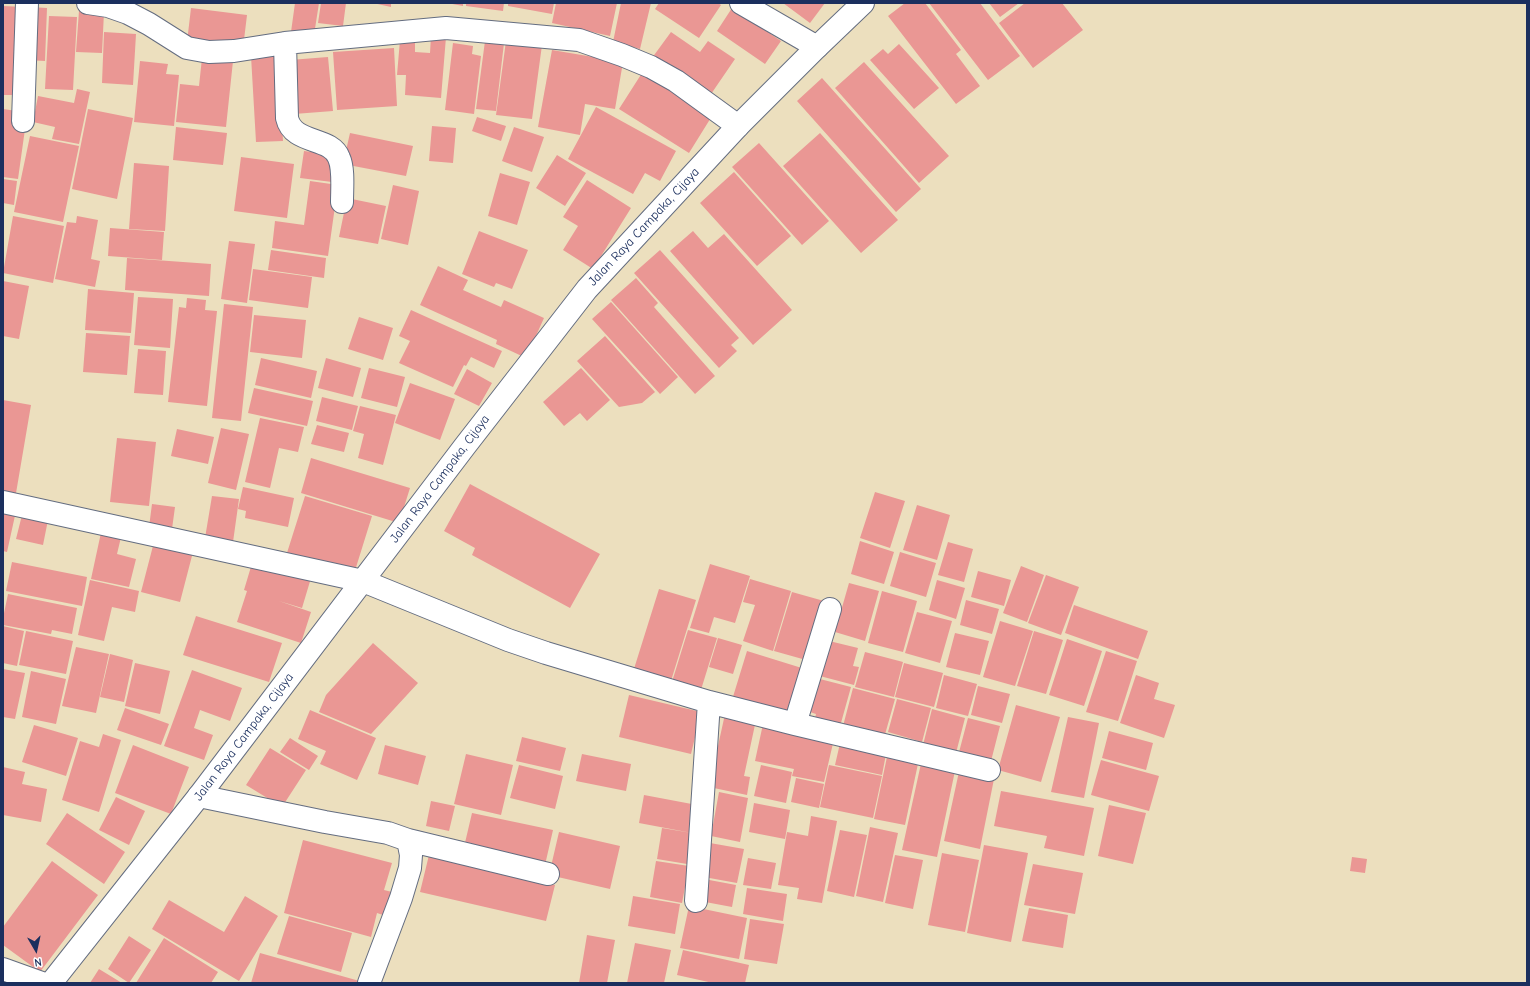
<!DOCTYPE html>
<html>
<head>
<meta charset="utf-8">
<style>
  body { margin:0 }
  #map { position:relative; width:1530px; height:986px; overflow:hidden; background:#ecdfbe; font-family:"Comic Neue",sans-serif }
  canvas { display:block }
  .frame { position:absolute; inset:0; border:4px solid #1b2f5e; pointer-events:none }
  .north { position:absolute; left:16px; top:930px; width:40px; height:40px; -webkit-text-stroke:3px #fff; paint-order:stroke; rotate:171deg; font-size:11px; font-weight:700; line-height:16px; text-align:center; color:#1b2f5e }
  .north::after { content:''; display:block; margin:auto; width:14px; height:18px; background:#1b2f5e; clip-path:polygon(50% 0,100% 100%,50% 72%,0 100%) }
</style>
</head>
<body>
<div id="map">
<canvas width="1530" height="986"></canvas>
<div class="frame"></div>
<div class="north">N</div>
</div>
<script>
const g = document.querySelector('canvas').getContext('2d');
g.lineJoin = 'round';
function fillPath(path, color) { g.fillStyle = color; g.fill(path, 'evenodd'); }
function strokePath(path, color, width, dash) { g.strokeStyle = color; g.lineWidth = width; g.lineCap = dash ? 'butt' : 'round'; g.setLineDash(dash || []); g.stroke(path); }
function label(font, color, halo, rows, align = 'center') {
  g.font = font + ' "Comic Neue",sans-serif'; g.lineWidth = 3; g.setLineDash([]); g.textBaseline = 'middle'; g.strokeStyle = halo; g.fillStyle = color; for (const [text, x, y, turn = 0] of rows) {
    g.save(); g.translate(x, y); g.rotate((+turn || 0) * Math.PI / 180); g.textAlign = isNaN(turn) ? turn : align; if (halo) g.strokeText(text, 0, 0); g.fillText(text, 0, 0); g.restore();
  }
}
const building = new Path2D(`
  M295,3H319L314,35L291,32Z
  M321,3H346L343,26L318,23Z
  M373,3H391V7Z
  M447,3H463V6Z
  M466,3H504L503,11L466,6Z
  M508,3H554L552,14L508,6Z
  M556,3H617L610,36L552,23Z
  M621,3H651L640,49L613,42Z
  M659,3H718L721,5L699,38L655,9Z
  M783,3H825L810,23Z
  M905,3H925L961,50L956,54L980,86L956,104L888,16Z
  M929,3H980L1020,56L988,80Z
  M989,3H1019L1000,17Z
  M1025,3H1062L1083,30L1033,68L999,23Z
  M3,6L24,7L21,95H3Z
  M30,7L47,8L45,61L27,60Z
  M191,8L247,15L243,48L187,42Z
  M732,8L781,41L765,64L717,31Z
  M79,11L104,12L102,53L76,52Z
  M49,16L77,17L73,90L45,89Z
  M104,32L136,34L133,85L102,83Z
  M671,32L700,52L708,41L735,59L709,97L652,58Z
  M431,36L446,37L441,98L405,95L406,75H397L400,40L415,41V52L430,53Z
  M485,41L504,43L496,111L476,109Z
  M506,41L542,45L532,119L496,115Z
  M453,43L473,46L472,54L481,56L474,114L445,110Z
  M899,44L939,88L914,109L870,60L883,49L888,54Z
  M394,48L397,106L337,110L333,52Z
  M552,50L623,62L615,109L585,104L580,135L538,127Z
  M278,54L283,141L256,142L251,56Z
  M328,57L333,111L294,114L290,60Z
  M202,58L233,61L226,127L176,122L180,84L199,86Z
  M140,61L168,64L166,74L179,75L174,126L134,122Z
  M864,62L949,156L919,183L835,88Z
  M642,73L712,116L689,153L619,109Z
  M822,78L921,189L896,212L797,101Z
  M77,89L90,92L79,144L52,139L55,127L33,122L38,96L74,103Z
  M596,107L676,151L660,181L645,173L633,194L568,159Z
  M3,109L17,111L15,128L25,129L18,179L3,177Z
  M88,109L133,118L117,199L72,189Z
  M477,117L506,126L501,141L472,131Z
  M432,126L456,128L453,163L429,161Z
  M176,127L227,133L223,165L173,160Z
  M514,127L544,137L532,172L502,161Z
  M350,133L413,146L406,176L343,164Z
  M820,133L898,220L861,253L783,166Z
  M30,136L79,146L63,222L14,212Z
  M759,143L829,221L802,245L732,167Z
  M304,151L335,155L332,182L300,178Z
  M557,155L586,173L565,206L536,188Z
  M241,157L294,164L287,218L234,211Z
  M134,163L169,166L165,231L129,229Z
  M734,172L791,236L757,266L700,203Z
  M500,173L530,182L517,225L488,216Z
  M3,179L17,181L14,205L3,203Z
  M587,180L631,208L593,269L563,250L578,226L563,217Z
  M310,181L338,185L328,256L272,248L275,221L304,225Z
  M393,185L419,191L408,245L381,239Z
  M347,198L386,206L378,244L339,237Z
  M13,216L64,226L53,283L3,273Z
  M77,216L98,220L91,259L100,261L95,287L55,279L67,222L76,223Z
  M110,228L164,232L162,260L108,256Z
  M479,231L528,250L512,289L496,283L494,287L462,274Z
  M693,231L708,248L724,234L792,310L753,345L670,251Z
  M229,241L255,244L247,303L221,299Z
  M271,250L326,258L324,278L268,270Z
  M660,250L739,338L731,345L737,351L719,368L634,273Z
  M127,258L211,264L209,296L125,290Z
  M438,266L468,280L463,290L501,307L504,300L544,318L526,358L496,344L497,340L420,305Z
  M253,269L312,277L308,308L249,300Z
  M636,278L658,303L654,307L715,376L695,394L611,300Z
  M3,281L29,286L19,339L3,336Z
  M88,289L134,293L131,333L85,330Z
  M138,297L173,299L170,348L134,345Z
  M187,298L206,300L205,310L217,311L207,406L168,402L179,307L186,308Z
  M611,302L678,377L660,394L592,319Z
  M224,304L253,307L241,421L212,418Z
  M411,310L502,351L494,368L471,357L466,366L464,365L453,387L399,363L410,341L399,336Z
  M254,315L306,320L302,358L250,352Z
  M359,317L393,328L383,360L348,349Z
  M86,333L130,336L127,375L83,372Z
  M605,336L655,392L642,403L619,407L577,361Z
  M138,349L166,351L163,395L134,393Z
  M261,358L317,371L311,398L255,385Z
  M326,358L361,368L353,397L318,388Z
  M369,368L405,377L397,407L361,398Z
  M581,368L610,400L587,421L580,413L564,426L543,402Z
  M467,369L492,383L479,406L454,394Z
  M410,383L455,399L440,440L395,423Z
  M254,388L313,401L307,426L248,413Z
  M322,397L358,406L352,430L316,421Z
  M3,400L31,405L15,499L3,497Z
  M360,406L396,415L383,465L358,458L364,434L353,431Z
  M260,418L304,427L298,452L279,448L270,488L245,482Z
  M317,425L349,433L344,452L311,444Z
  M221,428L249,434L236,490L208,483Z
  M177,429L214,437L208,464L171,456Z
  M117,438L156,442L149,506L110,502Z
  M311,458L410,488L399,523L301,493Z
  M470,484L600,554L570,608L472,555L475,548L444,531Z
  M243,487L294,498L288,527L245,518L246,511L238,509Z
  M875,492L905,501L890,548L860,538Z
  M212,496L239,499L233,542L205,538Z
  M305,496L372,516L353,577L286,556Z
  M152,504L175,507L172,529L149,527Z
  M917,505L950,515L937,560L903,550Z
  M3,508L16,511L7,552L3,551Z
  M22,515L48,520L43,545L16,539Z
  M102,528L122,533L117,554L136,559L129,587L91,579Z
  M860,541L894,552L884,584L851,574Z
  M154,542L193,552L180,602L141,592Z
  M948,542L973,549L964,582L938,575Z
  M900,552L936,563L926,597L890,586Z
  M253,560L311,578L302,608L279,601L311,612L301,643L237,622L247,591L244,590Z
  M12,562L87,577L82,606L6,591Z
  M710,564L750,576L735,623L714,617L709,633L690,628Z
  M1021,566L1044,575L1027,622L1003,613Z
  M978,571L1011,580L1004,606L971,597Z
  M1046,575L1079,587L1061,635L1028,623Z
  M750,579L791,591L773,651L743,641L755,605L743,602Z
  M90,580L139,591L135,612L112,607L104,641L78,635Z
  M937,580L965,588L956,619L929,610Z
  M849,583L879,591L865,641L835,632Z
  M659,589L696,600L670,684L633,672Z
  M882,591L917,601L903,652L868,643Z
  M792,592L824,601L806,660L774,651Z
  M8,594L77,608L72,634L52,630L51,634L3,625V618Z
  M966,600L999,609L992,634L960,625Z
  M1074,605L1148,631L1138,659L1065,633Z
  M917,612L952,621L940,663L905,653Z
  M196,616L282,643L269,682L183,655Z
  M1000,621L1033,631L1015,686L983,677Z
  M3,626L24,631L17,666L3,663Z
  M688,630L717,638L700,693L671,685Z
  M26,631L73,641L66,674L19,665Z
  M1034,631L1063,640L1046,694L1017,686Z
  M955,633L989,641L980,675L946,667Z
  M718,638L742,645L733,674L709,667Z
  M1067,639L1102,651L1084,706L1049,695Z
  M825,640L858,648L853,666L859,667L854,685L816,675Z
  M373,643L418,683L371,734L319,712L326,695Z
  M76,647L109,654L96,713L62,706Z
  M747,651L805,669L790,718L732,700Z
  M1106,651L1137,661L1118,721L1086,712Z
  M865,652L903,662L894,697L855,687Z
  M110,654L133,660L124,702L100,697Z
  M135,663L170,671L160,714L125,706Z
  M904,663L943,673L934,707L895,697Z
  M3,669L25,673L15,719L3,717Z
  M192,670L242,688L230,721L200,710L194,728L213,735L204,760L164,746Z
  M31,671L66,679L56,724L22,717Z
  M944,675L977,684L968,716L936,708Z
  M1136,675L1159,683L1154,699L1175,705L1164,738L1120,723Z
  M816,678L851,687L839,730L814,723L816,714L807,711Z
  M978,686L1010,694L1002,723L971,715Z
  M853,688L895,699L884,738L843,726Z
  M629,695L701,712L691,754L619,737Z
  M897,699L931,708L922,742L888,732Z
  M1016,705L1060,717L1041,782L998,770Z
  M125,708L169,724L161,745L117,730Z
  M932,709L965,718L956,753L923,745Z
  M310,710L376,738L357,780L320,764L326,751L298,739Z
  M725,714L756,720L744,776L750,777L747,795L709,787Z
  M1068,717L1099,723L1084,798L1051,792Z
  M968,718L1000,726L990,765L958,756Z
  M763,724L834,739L824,782L792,776L794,769L755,761Z
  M34,725L78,738L66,776L22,762Z
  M1109,731L1153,743L1146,770L1102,758Z
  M103,734L121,740L99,812L62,800L80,741L99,747Z
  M522,737L566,748L560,771L516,761Z
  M290,738L318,756L309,770L280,752Z
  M841,739L887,749L882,775L835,765Z
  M133,745L189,767L171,814L115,793Z
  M385,745L426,756L418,785L378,774Z
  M270,748L306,770L282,807L246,785Z
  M888,752L919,759L905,825L874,819Z
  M466,754L513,765L501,815L454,804Z
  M582,754L631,764L626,791L576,781Z
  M922,759L956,766L937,857L902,850Z
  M1101,760L1159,776L1149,811L1091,795Z
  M519,765L563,776L555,809L510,798Z
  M761,765L792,772L786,803L754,796Z
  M829,765L882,776L873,818L820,807Z
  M3,767L25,772L22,784L47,789L41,822L3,815Z
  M960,767L995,774L980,849L944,841Z
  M796,778L824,784L819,808L791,802Z
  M1001,791L1094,808L1084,856L1044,848L1047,836L994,826Z
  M719,792L748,798L740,842L711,836Z
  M644,795L697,805L692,833L639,823Z
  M116,797L145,811L129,845L99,830Z
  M431,801L455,806L449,831L426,826Z
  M754,803L790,810L785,839L749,832Z
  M1109,805L1146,813L1133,864L1098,856Z
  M67,813L125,852L104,884L46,844Z
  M472,813L553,830L545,865L464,847Z
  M811,816L837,821L822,903L797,899L799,888L778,885L787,832L808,836Z
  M870,827L898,833L883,902L856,896Z
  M662,828L692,833L687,864L657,859Z
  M840,830L867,835L854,897L827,891Z
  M559,832L620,846L610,889L549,875Z
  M303,840L392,863L384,890L392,892L386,916L377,913L371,937L284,913Z
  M710,843L744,849L737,883L704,877Z
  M984,845L1028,853L1011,942L967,933Z
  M942,853L979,860L965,932L928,925Z
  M429,855L555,885L546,921L420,892Z
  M895,855L923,860L913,909L885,903Z
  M1352,857L1367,859L1365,873L1350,871Z
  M748,858L776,863L771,889L743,885Z
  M52,861L98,895L40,972L3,945V927Z
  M656,861L689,866L682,903L650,897Z
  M1033,864L1083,873L1075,914L1024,905Z
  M704,879L736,885L732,907L700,901Z
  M747,888L787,894L783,921L743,914Z
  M245,896L278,916L239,981L152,929L169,900L224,932Z
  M633,896L680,904L675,934L628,926Z
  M689,906L747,918L739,959L680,948Z
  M1029,908L1068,915L1063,948L1022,941Z
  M289,916L352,933L341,972L277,954Z
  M750,919L784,924L777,964L744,959Z
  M587,935L615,940L607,983H579Z
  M129,936L151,950L129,983L108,969Z
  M164,938L218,972L211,983H136Z
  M635,943L671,950L664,983H627Z
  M683,950L749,965L745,983H713L677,975Z
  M260,953L363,982L362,983H251Z
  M99,969L122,983H90Z`);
const minor = new Path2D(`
  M88,3L108,6L128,13L149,24L187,48L209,52L234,51L285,43L446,28L579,40L622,55L651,67L676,81L738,126
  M741,3L817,47
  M285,43L287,118C293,145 331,136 339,158C344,169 342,189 342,202
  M23,121L27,3
  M3,502L363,581L508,640L546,653L709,702L795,724L989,770
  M795,724L830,609
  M199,796L325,822L388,833L408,840L411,855L410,868L401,898L369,983
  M408,840L548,874
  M696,901L709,702
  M3,969L42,983`);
const major = new Path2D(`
  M51,983L199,796L465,446L587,289L738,126L817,47L863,3`);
const streetNames = [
  ["Jalan Raya Campaka, Cijaya",644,227,-47],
  ["Jalan Raya Campaka, Cijaya",440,479,-53],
  ["Jalan Raya Campaka, Cijaya",244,737,-53]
];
fillPath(building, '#ea9794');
strokePath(minor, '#646d80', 24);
strokePath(major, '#646d80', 24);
strokePath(minor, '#fff', 22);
strokePath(major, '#fff', 22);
label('13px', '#1b2f5e', '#fff', streetNames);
</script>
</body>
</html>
